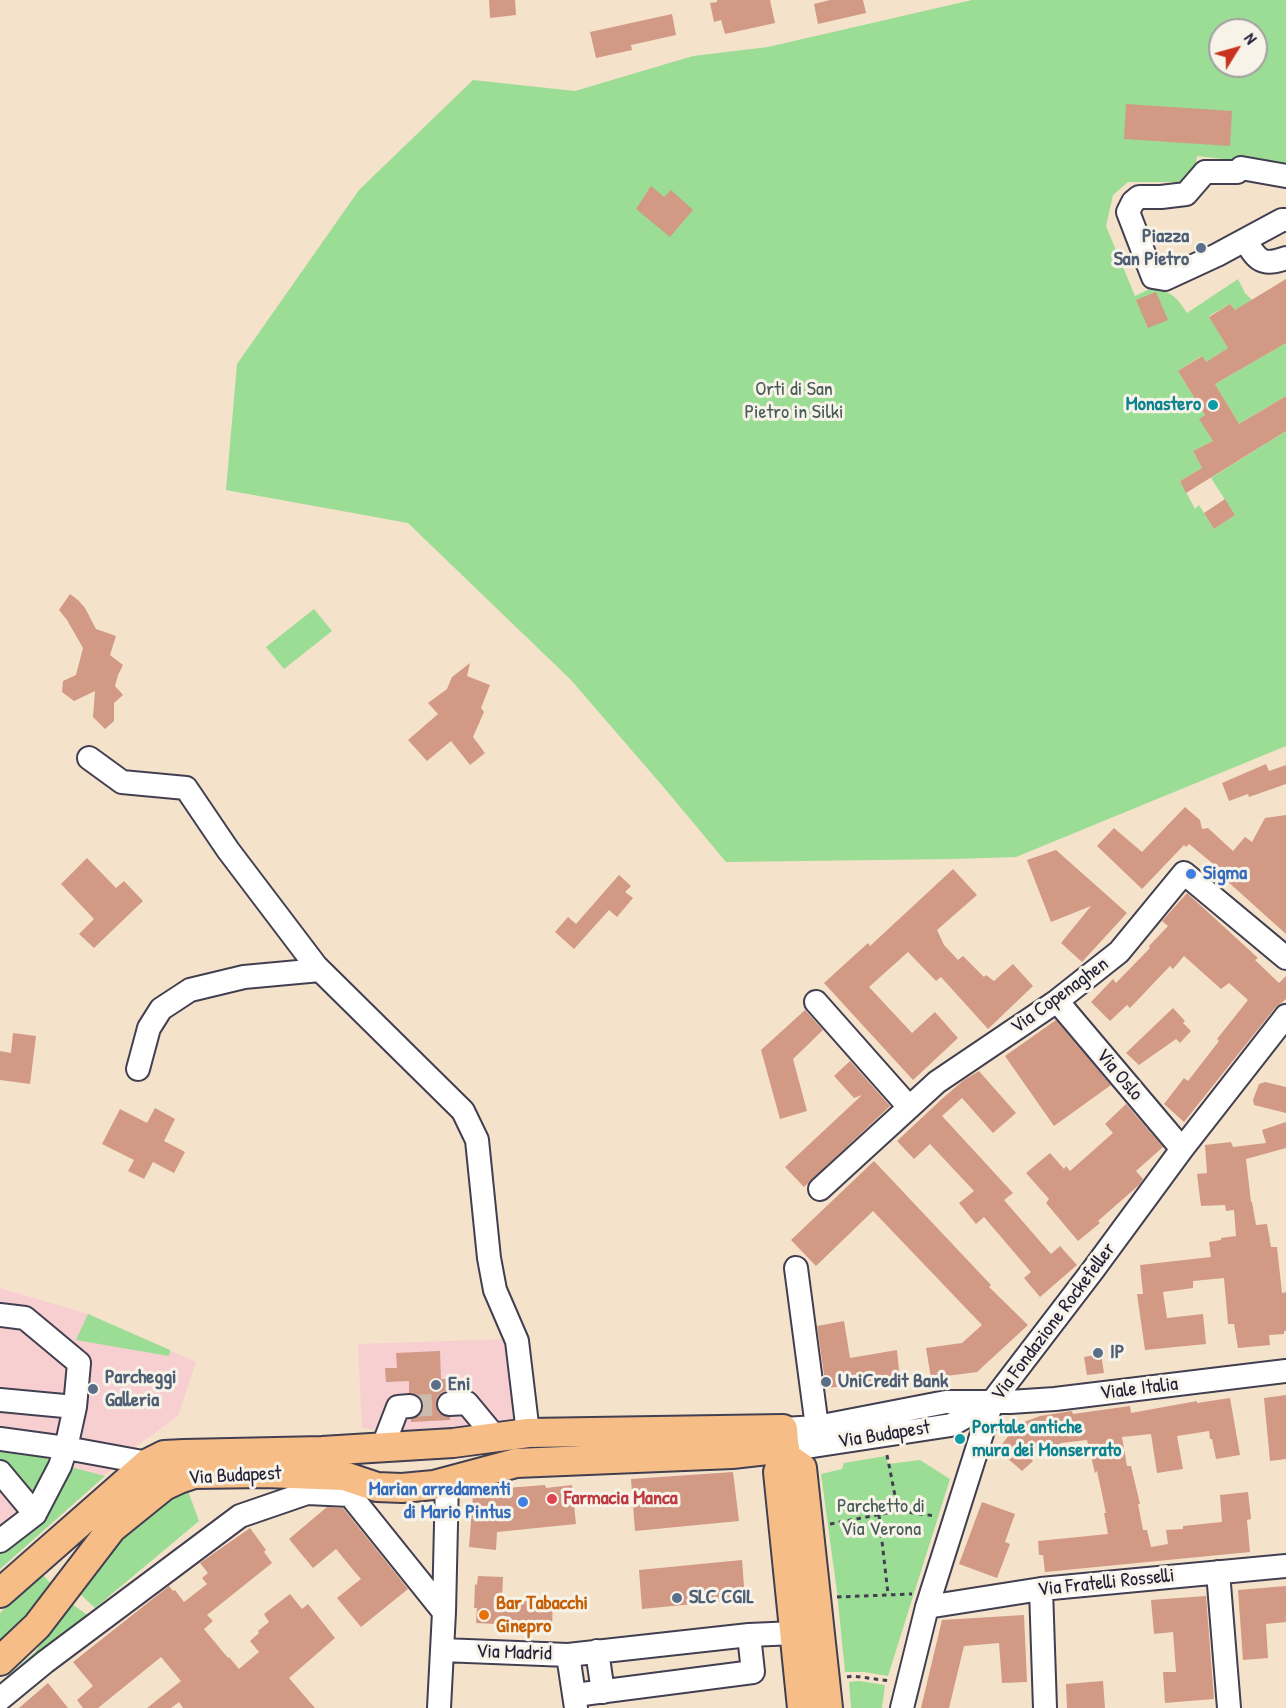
<!DOCTYPE html>
<html>
<head>
<meta charset="utf-8">
<style>
  body { margin:0 }
  #map { position:relative; width:1286px; height:1708px; overflow:hidden; background:#f5e2cb; font-family:"Patrick Hand",sans-serif }
  canvas { display:block }
  .north { position:absolute; left:1208px; top:18px; width:60px; height:60px; box-sizing:border-box; background:#f7f3e8; border:2px solid #a29fa3; border-radius:50%; rotate:53deg; font-size:16px; font-weight:700; line-height:24px; text-align:center; color:#22223b }
  .north::after { content:''; display:block; margin:auto; width:21px; height:27px; background:#c8321e; clip-path:polygon(50% 0,100% 100%,50% 72%,0 100%) }
</style>
</head>
<body>
<div id="map">
<canvas width="1286" height="1708"></canvas>
<div class="north">N</div>
</div>
<script>
const g = document.querySelector('canvas').getContext('2d');
g.lineJoin = 'round';
function fillPath(path, color) { g.fillStyle = color; g.fill(path, 'evenodd'); }
function strokePath(path, color, width, dash) { g.strokeStyle = color; g.lineWidth = width; g.lineCap = dash ? 'butt' : 'round'; g.setLineDash(dash || []); g.stroke(path); }
function label(font, color, halo, rows, align = 'center') {
  g.font = font + ' "Patrick Hand",sans-serif'; g.lineWidth = 6; g.setLineDash([]); g.textBaseline = 'middle'; g.strokeStyle = halo; g.fillStyle = color; for (const [text, x, y, turn = 0] of rows) {
    g.save(); g.translate(x, y); g.rotate((+turn || 0) * Math.PI / 180); g.textAlign = isNaN(turn) ? turn : align; if (halo) g.strokeText(text, 0, 0); g.fillText(text, 0, 0); g.restore();
  }
}
const built = new Path2D(`
  M0,1288L88,1314L196,1362L178,1416L131,1450L105,1476L0,1569Z
  M510,1339L515,1427L401,1433L362,1428L358,1344Z`);
const green = new Path2D(`
  M972,0H1286V166L1197,156L1195,169L1190,170V182H1128L1113,195L1106,226L1135,296L1154,287C1172,293 1177,297 1187,313L1238,279L1245,293L1252,300L1235,310L1230,304L1209,316L1228,348L1206,362L1201,356L1178,371L1205,415L1200,419L1213,441L1193,451L1202,468L1180,481L1195,509L1199,505L1214,529L1235,515L1211,478L1286,431V746L1016,857L953,859L726,862L666,790L571,680L408,523L226,490L237,364L359,190L473,80L575,91L693,56L768,47ZM1220,30H1256V66H1220Z
  M1286,343V396L1239,424L1215,384Z
  M314,609L332,631L284,669L266,647Z
  M88,1314L170,1350L169,1356L76,1340Z
  M0,1450L45,1458L51,1461L33,1503L0,1464Z
  M886,1456L888,1464L920,1460L950,1479L888,1676L864,1672H845L837,1592L821,1474L842,1469L844,1463Z
  M67,1466L105,1476L0,1569V1554L38,1522Z
  M188,1491L199,1521L95,1608L80,1594L95,1570L114,1548L137,1526L161,1504Z
  M41,1573L56,1589L0,1649V1613Z
  M72,1604L93,1619L0,1688V1682L34,1653Z
  M859,1681L885,1685L882,1708H851L849,1682Z`);
const building = new Path2D(`
  M489,0H515L516,15L490,18Z
  M717,0H770L775,23L725,34L721,20L714,22L710,3L717,2Z
  M830,0H863L866,13L818,24L814,4Z
  M672,14L676,35L631,45L632,50L596,58L590,32Z
  M1126,104L1232,111L1230,146L1124,139Z
  M651,186L664,197L671,190L693,210L670,237L636,209Z
  M1286,279V343L1215,384L1239,424L1286,396V431L1186,493L1180,481L1202,468L1193,451L1213,441L1199,419L1205,415L1178,371L1202,356L1206,362L1228,348L1209,317L1230,304L1235,310Z
  M1156,292L1168,320L1148,328L1136,300Z
  M1225,499L1235,515L1214,529L1204,513Z
  M70,594L78,600L85,608L96,629L116,636L110,655L123,665L118,675L115,686L123,695L114,703V721L105,729L93,717L95,691L74,701L62,692L63,681L76,675L83,648L67,620L59,610Z
  M470,663L467,676L490,685L481,708L484,712L473,737L485,753L470,765L451,741L427,761L408,740L438,714L428,703L447,689L452,677Z
  M1266,764L1269,771L1286,765V784L1249,797L1248,794L1229,801L1222,783Z
  M1185,807L1200,820L1202,829L1208,828L1233,851L1245,837L1252,842L1265,818L1286,815V934L1226,880L1229,877L1189,844L1186,847L1184,845L1142,889L1097,846L1114,828L1142,852Z
  M1056,850L1127,913L1082,962L1061,943L1091,906L1051,922L1027,860Z
  M87,858L116,888L124,881L143,901L94,948L79,934L94,919L61,884Z
  M953,869L977,895L937,930L944,945L958,960L963,956L984,977L986,975L994,981L1013,964L1033,986L988,1029L941,977L936,981L908,952L869,987L912,1033L935,1012L958,1038L913,1080L824,983L868,943L870,946Z
  M619,875L631,886L625,892L633,898L617,917L609,910L574,949L555,932L568,917L576,924Z
  M1187,893L1258,958L1255,960L1279,983L1286,976V999L1275,1008L1184,1122L1164,1104L1184,1078L1188,1081L1219,1041L1217,1039L1248,1000L1229,983L1221,989L1184,956L1173,969L1170,966L1130,1008L1127,1005L1110,1021L1091,1002L1113,979L1116,983L1150,948L1149,946L1168,926L1162,921Z
  M1173,1008L1185,1021L1183,1023L1191,1031L1180,1043L1176,1039L1139,1065L1126,1053Z
  M805,1010L823,1030L793,1059L807,1111L780,1119L761,1050Z
  M1056,1020L1111,1085L1054,1126L1005,1056Z
  M13,1033L36,1036L30,1084L0,1080V1051L11,1053Z
  M850,1061L890,1106L804,1187L785,1167L862,1095L854,1098L834,1076Z
  M979,1071L1016,1113L993,1133L962,1098L942,1116L1013,1193L1004,1200L1051,1254L1060,1246L1077,1265L1040,1297L1024,1278L1031,1272L984,1217L976,1224L959,1203L974,1191L930,1144L914,1159L897,1141L944,1097L964,1080Z
  M1265,1082L1286,1087V1113L1254,1105L1253,1100L1259,1084Z
  M1126,1104L1163,1147L1136,1171L1143,1179L1139,1185L1098,1221L1100,1223L1078,1241L1046,1203L1049,1199L1026,1173L1050,1153L1064,1169L1066,1166L1070,1171L1113,1133L1105,1124Z
  M155,1108L175,1119L164,1141L185,1152L174,1173L153,1162L144,1179L128,1171L134,1160L102,1144L120,1109L147,1123Z
  M1286,1122V1148L1246,1159L1251,1202H1252L1256,1225L1267,1224L1271,1247H1277L1282,1293L1286,1292V1331H1284V1334L1269,1335L1270,1345L1238,1348L1234,1324H1228L1224,1278L1193,1281V1288L1163,1292L1167,1318L1203,1314L1206,1344L1145,1350L1137,1294H1143L1140,1265L1211,1257L1209,1242L1221,1240V1238L1236,1236L1234,1210L1226,1211L1225,1205L1201,1206L1197,1174L1207,1173L1205,1145L1231,1142L1233,1147L1266,1143L1262,1130Z
  M874,1161L991,1285L989,1287L1028,1325L977,1372L931,1378L926,1348L962,1343L982,1325L873,1211L816,1266L791,1240Z
  M844,1321L850,1358L897,1350L900,1380L826,1388L817,1326Z
  M440,1351L441,1379H448L449,1390L442,1392L437,1397L436,1405L438,1412L443,1416L450,1417V1420L411,1422V1419L417,1417L422,1411L423,1404L421,1399L416,1394L409,1393V1381L386,1382L385,1368H397L396,1353Z
  M1101,1354L1104,1373L1087,1375L1084,1357Z
  M1286,1395V1459L1270,1461L1264,1398Z
  M1230,1398L1240,1455L1216,1459L1212,1439H1210L1209,1431L1177,1436L1183,1469L1157,1473L1151,1434L1122,1437L1127,1466H1131L1140,1504H1138L1143,1530H1147L1151,1547L1168,1544L1166,1530L1183,1529V1526L1222,1522L1220,1495L1248,1492L1251,1519L1247,1520L1250,1552L1045,1572L1043,1555H1039L1038,1541L1108,1534L1104,1513H1106L1097,1471L1095,1473L1087,1440L1061,1443L1060,1445L1047,1447L1028,1454L1033,1461L1022,1471L998,1450L1014,1428L1021,1423L1040,1416L1072,1411L1073,1414L1130,1406L1131,1413L1197,1401V1403Z
  M733,1472L739,1521L635,1531L631,1479Z
  M545,1485L546,1488L572,1485L576,1524L497,1532L496,1550L469,1547L473,1495L507,1492L506,1488Z
  M982,1502L1015,1514L1005,1542L1010,1544L997,1578L959,1564Z
  M327,1507L343,1508L408,1589L361,1627L337,1598L361,1579L354,1571L336,1549L313,1568L289,1539Z
  M250,1528L266,1550L264,1552L272,1563L207,1615L213,1621L204,1629L228,1658L229,1657L239,1669L259,1652L250,1641L259,1633L258,1631L269,1622L264,1614L290,1594L302,1609L308,1604L335,1638L289,1678L315,1708H183L179,1702L171,1708H147L181,1681L161,1657L98,1708H83L77,1700L93,1686L73,1662L169,1586L173,1591L175,1590L184,1602L207,1584L202,1578L208,1573L200,1563Z
  M742,1560L745,1599L642,1609L639,1570Z
  M478,1576L503,1577L502,1598L553,1600L552,1627L476,1623L477,1608H474L475,1584L477,1585Z
  M1286,1586V1622L1266,1624L1268,1658L1243,1660L1238,1590Z
  M1206,1596L1214,1699L1165,1703L1163,1672H1176L1173,1632L1154,1634L1151,1600Z
  M1024,1615L1027,1682L1002,1683L999,1643L964,1646L949,1708H921L942,1620Z
  M1103,1681L1105,1708H1067L1066,1684Z
  M48,1683L68,1708H19Z`);
const minorTunnel = new Path2D(`
  M410,1406L449,1404`);
const path = new Path2D(`
  M887,1455L898,1511
  M879,1515L888,1594
  M830,1524L898,1511L936,1516
  M837,1597L912,1594
  M847,1677L853,1676L890,1681`);
const minor = new Path2D(`
  M1286,176L1241,168L1237,172H1205L1186,194L1161,197H1139L1133,202L1128,212L1153,277L1165,279L1217,255L1282,220H1286
  M1245,240C1257,260 1262,267 1286,258
  M89,758L122,782L186,788L228,850L316,966L463,1111L477,1140L489,1258L495,1290L517,1341L528,1433
  M1057,1001L1182,1149
  M816,1002L909,1107
  M138,1069L149,1028L161,1009L190,990L244,977L320,970
  M820,1189L937,1082L1057,1001L1119,952L1184,873L1286,958
  M796,1268L817,1427
  M0,1315L25,1318L79,1363L75,1407L66,1448L60,1466L35,1514L0,1541
  M0,1400L75,1407
  M449,1404L467,1403L496,1438
  M783,1429L817,1427L946,1402H1010L1055,1399L1286,1371
  M0,1439L66,1448L148,1463
  M383,1446L398,1407L410,1406
  M785,1448L813,1446L951,1425L988,1404
  M0,1472L35,1514
  M1218,1572L1229,1708
  M1041,1589L1045,1708
  M927,1607L1041,1589L1286,1566
  M442,1650L568,1655L749,1635L795,1633
  M597,1651L603,1692
  M568,1655L576,1708
  M575,1695L753,1672L749,1635
  M0,1699L45,1662L240,1516L307,1493L350,1495L444,1612
  M439,1708L444,1612L447,1480
  M902,1708L927,1607L992,1402L1093,1270L1182,1149L1286,1016`);
const major = new Path2D(`
  M785,1456L802,1468L828,1708
  M0,1593L148,1463L164,1455L184,1454L322,1451L453,1443L528,1433L783,1429L785,1456L778,1472L802,1708
  M0,1661L37,1626L112,1528L164,1486L179,1479L194,1474L265,1473L344,1476L377,1487L402,1488L434,1485L516,1463L732,1454L785,1448`);
const markers = [
  [1201,248,6,"#5c6f8a"],
  [1213,405,6,"#0f9aa8"],
  [1191,874,6,"#3f7fe0"],
  [1098,1353,6,"#5c6f8a"],
  [826,1382,6,"#5c6f8a"],
  [436,1385,6,"#5c6f8a"],
  [93,1389,6,"#5c6f8a"],
  [960,1439,6,"#0f9aa8"],
  [552,1499,6,"#e0444e"],
  [523,1502,6,"#3f7fe0"],
  [677,1598,6,"#5c6f8a"],
  [484,1615,6,"#e8710a"]
];
const serviceNames = [
  ["Piazza",1189,237,"right"],
  ["San Pietro",1189,260,"right"],
  ["IP",1110,1353],
  ["Parcheggi",105,1378],
  ["Galleria",105,1401],
  ["UniCredit Bank",838,1382],
  ["Eni",448,1385],
  ["SLC CGIL",689,1598]
];
const parkNames = [
  ["Orti di San",794,390],
  ["Pietro in Silki",794,413],
  ["Parchetto di",881,1507],
  ["Via Verona",881,1530]
];
const cultureNames = [
  ["Monastero",1201,405],
  ["Portale antiche",972,1428,"left"],
  ["mura dei Monserrato",972,1451,"left"]
];
const shopNames = [
  ["Sigma",1203,874],
  ["Marian arredamenti",511,1490,"right"],
  ["di Mario Pintus",511,1513,"right"]
];
const streetNames = [
  ["Via Copenaghen",1060,996,-36],
  ["Via Oslo",1119,1075,50],
  ["Via Fondazione Rockefeller",1054,1322,-53],
  ["Viale Italia",1139,1389,-7],
  ["Via Budapest",884,1435,-9],
  ["Via Budapest",235,1476,-3],
  ["Via Fratelli Rosselli",1106,1583,-6],
  ["Via Madrid",514,1653,2]
];
const healthNames = [
  ["Farmacia Manca",564,1499]
];
const foodNames = [
  ["Bar Tabacchi",496,1604],
  ["Ginepro",496,1627]
];
fillPath(built, '#f7cfd1');
fillPath(green, '#9bdd94');
fillPath(building, '#d29985');
strokePath(minorTunnel, '#cbbcae', 22, [22, 11]);
strokePath(minor, '#423f51', 26);
strokePath(major, '#423f51', 32);
strokePath(path, '#423f51', 3, [4.5, 4.5]);
strokePath(minor, '#fff', 22);
strokePath(major, '#f6be86', 28);
for (const [x, y, r, color] of markers) { const dot = new Path2D(); dot.arc(x, y, r, 0, 2 * Math.PI); g.fillStyle = color; g.fill(dot); strokePath(dot, '#f7f3e8', 2); }
label('bold 20px', '#4e5e75', '#f7f3e8', serviceNames, 'left');
label('20px', '#465a56', '#f7f3e8', parkNames);
label('bold 20px', '#0d838f', '#f7f3e8', cultureNames, 'right');
label('bold 20px', '#366cbe', '#f7f3e8', shopNames, 'left');
label('20px', '#22223b', '#f7f3e8', streetNames);
label('bold 20px', '#be3a42', '#f7f3e8', healthNames, 'left');
label('bold 20px', '#c56008', '#f7f3e8', foodNames, 'left');
</script>
</body>
</html>
